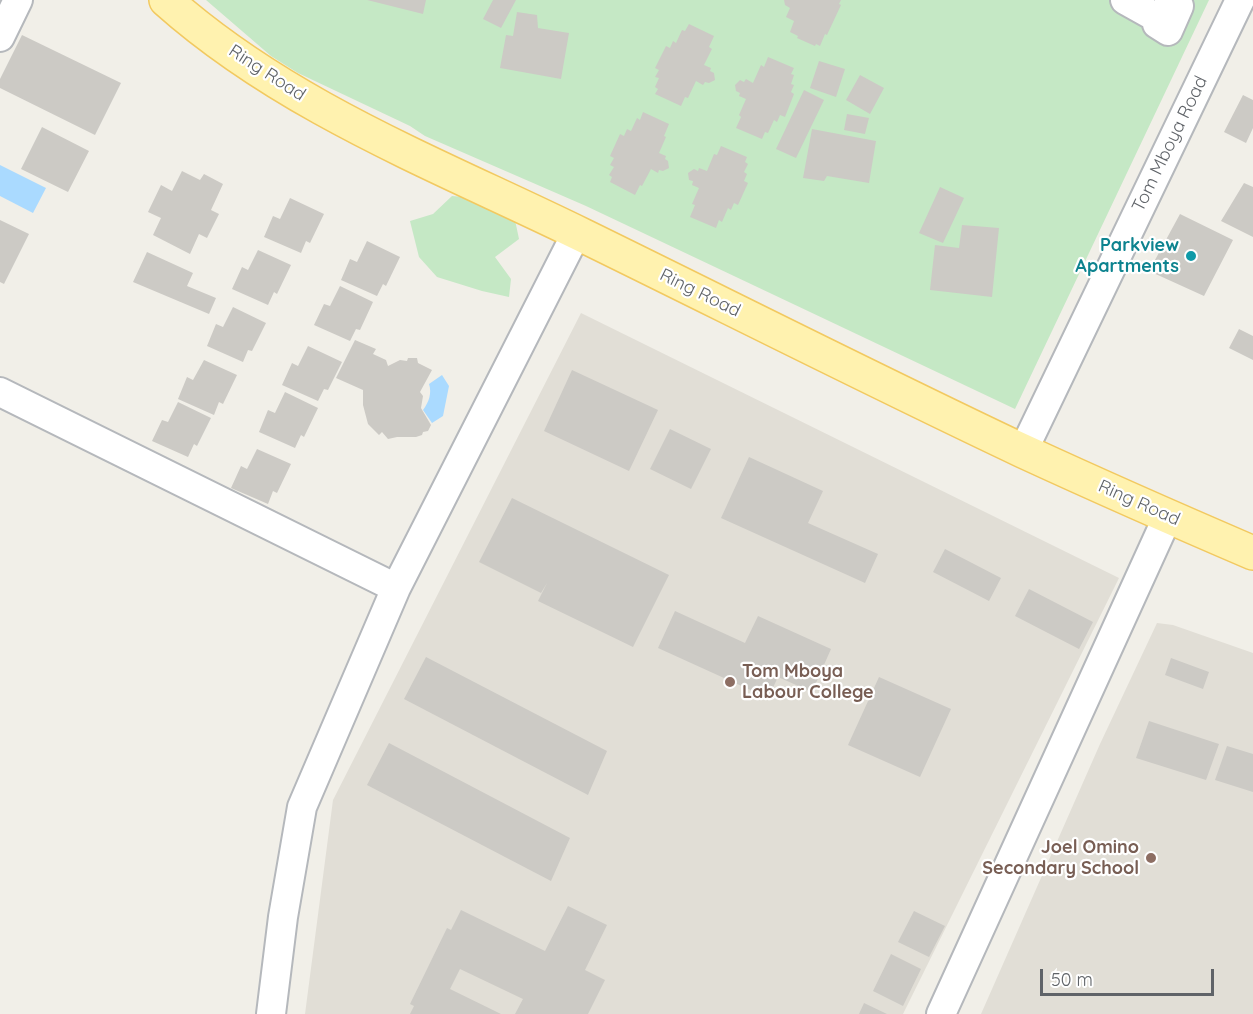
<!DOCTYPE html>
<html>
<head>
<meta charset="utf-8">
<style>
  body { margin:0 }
  #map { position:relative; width:1253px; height:1014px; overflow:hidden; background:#f1efe8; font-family:Quicksand,sans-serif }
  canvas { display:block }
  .scale { position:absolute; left:1040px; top:969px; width:174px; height:27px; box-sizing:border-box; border:3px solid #5f6368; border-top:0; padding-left:8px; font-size:18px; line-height:21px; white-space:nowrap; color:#5f6368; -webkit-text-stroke:4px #fff; paint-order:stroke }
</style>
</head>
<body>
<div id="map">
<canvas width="1253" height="1014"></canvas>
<div class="scale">50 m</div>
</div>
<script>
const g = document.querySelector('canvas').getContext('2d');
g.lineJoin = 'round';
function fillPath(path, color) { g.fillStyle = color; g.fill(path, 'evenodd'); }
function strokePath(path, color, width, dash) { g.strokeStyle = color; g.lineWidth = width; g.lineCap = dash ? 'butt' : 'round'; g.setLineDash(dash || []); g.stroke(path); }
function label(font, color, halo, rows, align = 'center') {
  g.font = font + ' Quicksand,sans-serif'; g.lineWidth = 4.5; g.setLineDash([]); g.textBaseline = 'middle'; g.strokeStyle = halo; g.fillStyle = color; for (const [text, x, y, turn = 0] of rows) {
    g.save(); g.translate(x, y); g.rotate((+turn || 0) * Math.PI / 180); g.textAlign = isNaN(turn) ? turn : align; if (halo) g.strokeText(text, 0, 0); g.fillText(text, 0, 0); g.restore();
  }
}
const education = new Path2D(`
  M581,313L1119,578L903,1014H305L333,800Z
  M1157,623L1173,625L1253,653V1014H981L1100,744Z`);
const green = new Path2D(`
  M206,0H1209L1015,409L586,206L425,136L410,126L298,73L271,56Z
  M452,196L511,201L519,239L495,257L511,279L509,297L482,291L437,277L419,257L410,221L433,214Z`);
const water = new Path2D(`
  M0,165L46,188L33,213L0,196Z
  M442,375L449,386L443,416L432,423L423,410C429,402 432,393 429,384Z`);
const building = new Path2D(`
  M367,0H426L423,14Z
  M493,0H516L501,28L483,19Z
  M784,0H841L839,4L841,5L827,35L825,34L820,46L816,44L815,46L797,38L798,36L790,32L794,21L786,17L790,8L785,5Z
  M517,12L537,15L538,28L569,33L561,79L500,68L506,35L513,36Z
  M689,24L714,36L709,47L712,49L704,65L711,68L710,71L714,73L715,80L709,83L705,82L703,85L696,81L688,98L685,97L681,106L655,94L658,89L655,87L659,78L655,77L659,70L655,68L666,46L670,48L673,41L676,43L682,30L685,31Z
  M22,35L121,83L95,135L0,88V79Z
  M768,57L794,68L791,74L794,75L791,84L794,85L791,92L794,94L785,117L780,115L777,122L774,120L768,133L765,132L762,139L736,128L741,117L739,115L746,99L739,96L740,93L736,91L735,85L740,80L744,82L746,79L753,83L761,65L764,67Z
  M819,61L845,69L836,97L810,88Z
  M860,75L884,88L870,114L846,100Z
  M804,90L824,100L796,158L776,149Z
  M1243,95L1253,100V128L1246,143L1224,132Z
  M643,112L669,124L664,136L666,137L659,153L666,156L665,159L668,161L669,168L663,171L659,170L658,173L651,169L642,186L640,185L635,195L610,182L612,177L609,175L614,167L610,165L614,158L610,156L620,134L624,136L627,129L631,131L637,118L640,120Z
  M847,114L869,118L865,134L844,130Z
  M42,127L89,151L68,192L21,169Z
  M812,129L876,141L869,183L827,176L824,181L803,178Z
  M721,146L747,157L745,162L748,164L744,172L747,174L744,181L748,183L738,205L734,203L731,210L728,208L722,222L719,220L716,228L690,217L695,205L692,204L699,188L692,185L693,181L689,180L688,173L694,169L698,171L699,168L707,171L714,154L717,155Z
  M182,171L200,180L204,174L223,184L211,210L219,214L207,238L199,234L190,254L153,235L161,218L148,212L161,185L172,191Z
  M1244,183L1253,187V237L1221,221Z
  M940,187L964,198L943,243L919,233Z
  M290,198L324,214L310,243L306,241L301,253L264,237L273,216L280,219Z
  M1180,214L1233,240L1204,296L1149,271Z
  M0,220L29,234L4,284L0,282Z
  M962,225L999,228L992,297L930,290L935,245L959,248Z
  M367,241L400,257L386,286L383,284L377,296L341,280L350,259L357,262Z
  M258,250L291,265L277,294L274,292L268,305L232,289L242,267L248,270Z
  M147,252L193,273L187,286L216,298L209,314L133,282Z
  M340,286L373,302L360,330L356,329L350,341L314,325L324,304L330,306Z
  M233,307L266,323L252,351L248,350L243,362L207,346L216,324L223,327Z
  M1239,329L1253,336V360L1229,348Z
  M355,340L376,349L373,354L386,360L388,366L400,360L407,361L408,358H417L418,363L432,370L420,392L423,396L421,408L431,425L428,431L423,432L422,435L416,437H397L388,439L382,432L379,435L368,424L363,405V390L336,378Z
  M308,346L342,362L328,390L324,389L318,401L282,385L292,363L298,366Z
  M204,360L237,375L223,404L219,402L214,415L178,399L187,377L193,380Z
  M572,370L658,410L629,471L544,431Z
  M285,392L318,408L304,437L301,435L295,448L259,432L268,410L275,413Z
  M178,402L211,418L197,446L194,444L188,457L152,441L162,420L168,422Z
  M670,429L711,449L691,489L650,469Z
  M257,449L291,464L277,493L273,491L268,504L231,488L241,466L247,469Z
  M749,457L823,491L808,523L878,554L865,583L721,518Z
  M512,498L669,575L633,647L538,601L547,583L541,593L479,562Z
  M945,549L1001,578L989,601L933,572Z
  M1029,589L1093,622L1079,649L1015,616Z
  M675,611L745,643L758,616L831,649L812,692L778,677L768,698L658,648Z
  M426,657L607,751L588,795L404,699Z
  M1171,658L1209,672L1203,689L1165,675Z
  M879,677L951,709L920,777L848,745Z
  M1149,721L1219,744L1206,780L1136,758Z
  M389,743L570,838L551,881L367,785Z
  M1227,746L1253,754V792L1215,780Z
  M568,906L607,925L585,970L605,980L588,1014H515L523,999L460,969L450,989L501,1014H410L414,1006L410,1004L447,928L451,930L461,910L545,951Z
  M914,911L945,926L929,957L898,942Z
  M891,954L921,969L903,1006L873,991Z
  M864,1003L887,1014H859Z`);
const minor = new Path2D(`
  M1125,0L1159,19L1157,24L1168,31L1179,6L1169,0
  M0,37L18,0
  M0,392L396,588
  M1023,451L1240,0
  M271,1014L283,917L302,807L396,588L577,232
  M941,1014L1168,516`);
const major = new Path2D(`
  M166,0C286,107 439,165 582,235C729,307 875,381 1023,451C1099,486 1176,520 1253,553`);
const markers = [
  [1191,256,6,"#0f9aa8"],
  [730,682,6,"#8d6e63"],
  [1151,858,6,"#8d6e63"]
];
const streetNames = [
  ["Ring Road",267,73,33],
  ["Tom Mboya Road",1170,144,-64],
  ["Ring Road",700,293,26],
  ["Ring Road",1139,503,24]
];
const cultureNames = [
  ["Parkview",1179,246],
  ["Apartments",1179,267]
];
const educationNames = [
  ["Tom Mboya",742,672],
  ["Labour College",742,693],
  ["Joel Omino",1139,848,"right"],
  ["Secondary School",1139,869,"right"]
];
fillPath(education, '#e1ded6');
fillPath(green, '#c5e8c5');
fillPath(water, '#aadaff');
fillPath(building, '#cccac5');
strokePath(minor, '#b5b8bc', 32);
strokePath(major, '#f2c960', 36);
strokePath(minor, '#fff', 28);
strokePath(major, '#fff2af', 33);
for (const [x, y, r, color] of markers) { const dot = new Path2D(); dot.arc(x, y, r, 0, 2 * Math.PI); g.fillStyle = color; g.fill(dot); strokePath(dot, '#fff', 2); }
label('18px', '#5f6368', '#fff', streetNames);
label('bold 18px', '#0d838f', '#fff', cultureNames, 'right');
label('bold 18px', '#785e54', '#fff', educationNames, 'left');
</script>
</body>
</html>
